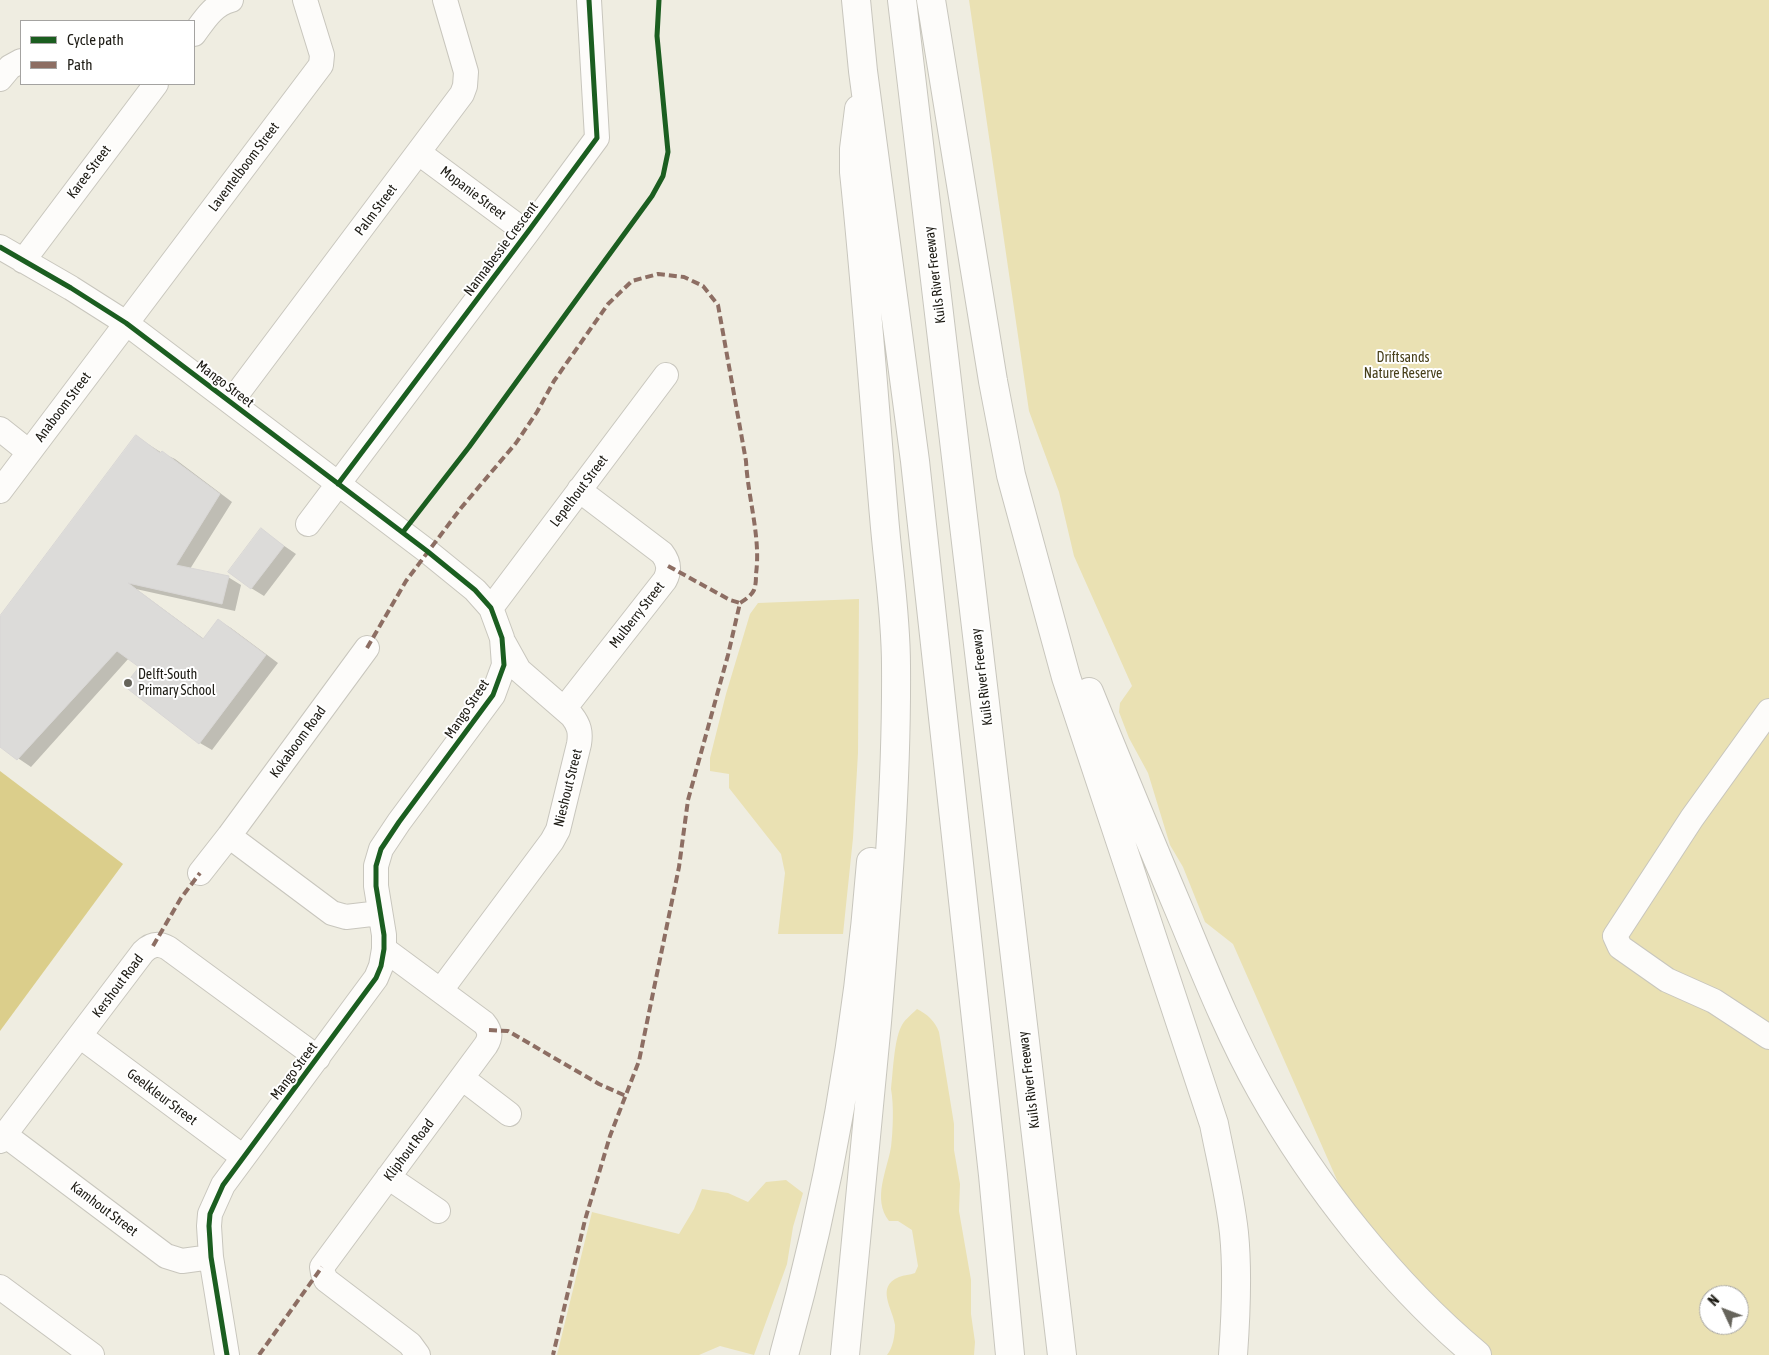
<!DOCTYPE html>
<html>
<head>
<meta charset="utf-8">
<style>
  body { margin:0 }
  #map { position:relative; width:1769px; height:1355px; overflow:hidden; background:#efede1; font-family:"Asap Condensed",sans-serif }
  canvas { display:block }
  .legend { position:absolute; left:20px; top:20px; width:175px; height:65px; box-sizing:border-box; background:#fff; border:1px solid #a4a3a1; margin:0; padding:6px 9px; list-style:none; font-size:15px; color:#1c1a13 }
  .legend li { display:flex; align-items:center; gap:10px; height:25px }
  .legend b { width:25px; border:1px solid #a4a3a1 }
  .north { position:absolute; left:1699px; top:1285px; width:50px; height:50px; box-sizing:border-box; background:#fff; border:1px solid #a4a3a1; border-radius:50%; rotate:313deg; font-size:14px; font-weight:700; line-height:20px; text-align:center; color:#1c1a13 }
  .north::after { content:''; display:block; margin:auto; width:18px; height:22px; background:#66645b; clip-path:polygon(50% 0,100% 100%,50% 72%,0 100%) }
</style>
</head>
<body>
<div id="map">
<canvas width="1769" height="1355"></canvas>
<ul class="legend">
<li><b style="height:6px;background:#1b5e20"></b>Cycle path</li>
<li><b style="height:6px;background:#8d6e63"></b>Path</li>
</ul>
<div class="north">N</div>
</div>
<script>
const g = document.querySelector('canvas').getContext('2d');
g.lineJoin = 'round';
function fillPath(path, color) { g.fillStyle = color; g.fill(path, 'evenodd'); }
function strokePath(path, color, width, dash) { g.strokeStyle = color; g.lineWidth = width; g.lineCap = dash ? 'butt' : 'round'; g.setLineDash(dash || []); g.stroke(path); }
function label(font, color, halo, rows, align = 'center') {
  g.font = font + ' "Asap Condensed",sans-serif'; g.lineWidth = 4; g.setLineDash([]); g.textBaseline = 'middle'; g.strokeStyle = halo; g.fillStyle = color; for (const [text, x, y, turn = 0] of rows) {
    g.save(); g.translate(x, y); g.rotate((+turn || 0) * Math.PI / 180); g.textAlign = isNaN(turn) ? turn : align; if (halo) g.strokeText(text, 0, 0); g.fillText(text, 0, 0); g.restore();
  }
}
const green = new Path2D(`
  M969,0H1769V1355H1484L1374,1264L1233,944L1205,922L1183,867L1170,845L1148,773L1129,738L1119,712L1120,703L1132,686L1074,556L1059,492L1029,411ZM1709,1295H1739V1325H1709Z
  M859,599L858,753L853,838L843,934H778L785,873L781,854L729,788V774L710,771V758L726,694L750,614L758,603Z
  M917,1009C927,1014 935,1021 939,1032L954,1124V1150L960,1184L959,1211L971,1280V1314L975,1342L974,1355H887C893,1348 895,1335 895,1325C893,1309 875,1287 899,1277C904,1275 910,1275 915,1273L918,1266L912,1230L898,1221H889C872,1199 887,1171 891,1147C893,1131 894,1105 891,1089C893,1073 894,1041 901,1027C904,1020 911,1015 917,1009Z
  M786,1180L803,1193L793,1227L787,1264L754,1355L720,1346L699,1355H557L592,1212L679,1234L694,1209L702,1189L728,1193L748,1202L766,1182Z`);
const water = new Path2D(`
  M0,771L123,864L0,1031Z`);
const shadow = new Path2D(`
  M137,437L162,453L175,459L232,502L190,569L228,577L241,585L235,611L136,589L204,639L218,620L231,628L278,663L212,750L200,743L126,686L140,667L129,658L31,767L0,746V618Z
  M261,530L296,554L264,596L251,588Z`);
const building = new Path2D(`
  M136,435L160,453L162,451L220,494L176,565L229,576L222,604L128,583L203,639L218,619L266,655L199,744L124,686L139,667L117,651L17,760L0,747V616Z
  M261,528L284,546L251,589L228,572Z`);
const minor = new Path2D(`
  M194,34C205,19 213,5 231,0
  M0,79L10,67L21,61
  M419,153L527,233
  M0,247L71,288L126,323L427,551L475,590L491,608L502,638L504,665L493,695L399,822L381,849L376,866V886L384,935V949L381,966L376,978L223,1185L210,1214L209,1226L211,1257L227,1355
  M23,261L156,84
  M231,402L462,94L465,86L466,72L445,0
  M0,429L29,452
  M0,491L321,65L322,55L305,0
  M308,524L527,233L597,138L589,0
  M491,608L666,375
  M564,709L665,580C670,570 669,562 662,553L579,490
  M1769,711L1692,818L1615,936L1620,947L1667,980L1714,1001L1769,1037
  M229,836L332,913L346,917L380,913
  M200,873L229,836L367,648
  M384,949L484,1023C490,1030 491,1037 486,1045L322,1267L323,1273L326,1280L410,1344L418,1355
  M441,990L552,841L558,830L579,744C581,732 579,725 572,716L519,670L504,643
  M80,1036L243,1157
  M462,1078L509,1114
  M5,1135L166,1256L182,1261L211,1257
  M0,1141L143,952C151,944 159,943 168,948L318,1058
  M388,1177L438,1211
  M0,1287L92,1355`);
const highway = new Path2D(`
  M856,0L863,71L915,461L993,1175L1010,1355
  M902,0L1062,1355
  M931,0L993,381L1011,475L1066,677L1214,1124C1221,1160 1230,1196 1234,1233C1238,1273 1236,1314 1233,1355
  M1089,692C1119,766 1149,839 1180,912C1205,972 1229,1033 1261,1090C1314,1185 1393,1285 1477,1355
  M784,1355C829,1194 858,1029 871,862
  M845,1355C856,1244 867,1133 877,1022C887,903 897,784 896,665C896,615 888,566 884,516C874,401 866,286 854,172V149L859,109`);
const quiet = new Path2D(`
  M668,566L730,600L740,603
  M367,648L406,581L461,508L516,443L537,412L554,381L608,304L632,281L658,274L684,277L703,286L718,305L746,461C748,499 761,537 756,574C756,579 756,585 754,590C751,596 746,599 740,603L728,655L688,800L679,867L639,1061L610,1136L585,1220L553,1355
  M153,946L181,898L200,873
  M489,1030L508,1031L599,1084L626,1096
  M259,1355L322,1267`);
const cycleway = new Path2D(`
  M0,247L71,288L126,323L427,551L475,590L491,608L502,638L504,665L493,695L399,822L381,849L376,866V886L384,935V949L381,966L376,978L223,1185L210,1214L209,1226L211,1257L227,1355
  M338,484L527,233L597,138L589,0
  M403,532L469,447L587,285L652,196L663,176L668,152L657,36L659,0`);
const markers = [
  [128,683,5,"#66645b"]
];
const streetNames = [
  ["Laventelboom Street",244,167,-53],
  ["Karee Street",89,172,-53],
  ["Mopanie Street",473,193,37],
  ["Palm Street",376,210,-53],
  ["Nannabessie Crescent",501,249,-53],
  ["Kuils River Freeway",935,275,-97],
  ["Mango Street",225,384,37],
  ["Anaboom Street",63,407,-53],
  ["Lepelhout Street",579,491,-53],
  ["Mulberry Street",637,615,-52],
  ["Kuils River Freeway",982,677,-97],
  ["Mango Street",467,709,-56],
  ["Kokaboom Road",298,742,-54],
  ["Nieshout Street",568,788,-76],
  ["Kershout Road",118,986,-53],
  ["Mango Street",294,1071,-53],
  ["Kuils River Freeway",1029,1080,-97],
  ["Geelkleur Street",162,1097,37],
  ["Kliphout Road",409,1150,-53],
  ["Kamhout Street",104,1209,37]
];
const parkNames = [
  ["Driftsands",1403,358],
  ["Nature Reserve",1403,374]
];
const poiNames = [
  ["Delft-South",138,675],
  ["Primary School",138,691]
];
fillPath(green, '#eae1b3');
fillPath(water, '#dbce8b');
fillPath(shadow, '#0003');
fillPath(building, '#dcdbd9');
strokePath(building, '#d8d6d5', 1);
strokePath(minor, '#c8c6bd', 26);
strokePath(highway, '#c8c6bd', 30);
strokePath(minor, '#fdfcfa', 24);
strokePath(highway, '#fdfcfa', 28);
strokePath(quiet, '#8d6e63', 4, [8, 4]);
strokePath(cycleway, '#1b5e20', 5);
for (const [x, y, r, color] of markers) { const dot = new Path2D(); dot.arc(x, y, r, 0, 2 * Math.PI); g.fillStyle = color; g.fill(dot); strokePath(dot, '#fff', 2); }
label('14px', '#1c1a13', '#fff', streetNames);
label('14px', '#473f19', '#fff', parkNames);
label('14px', '#1c1a13', '#fff', poiNames, 'left');
</script>
</body>
</html>
